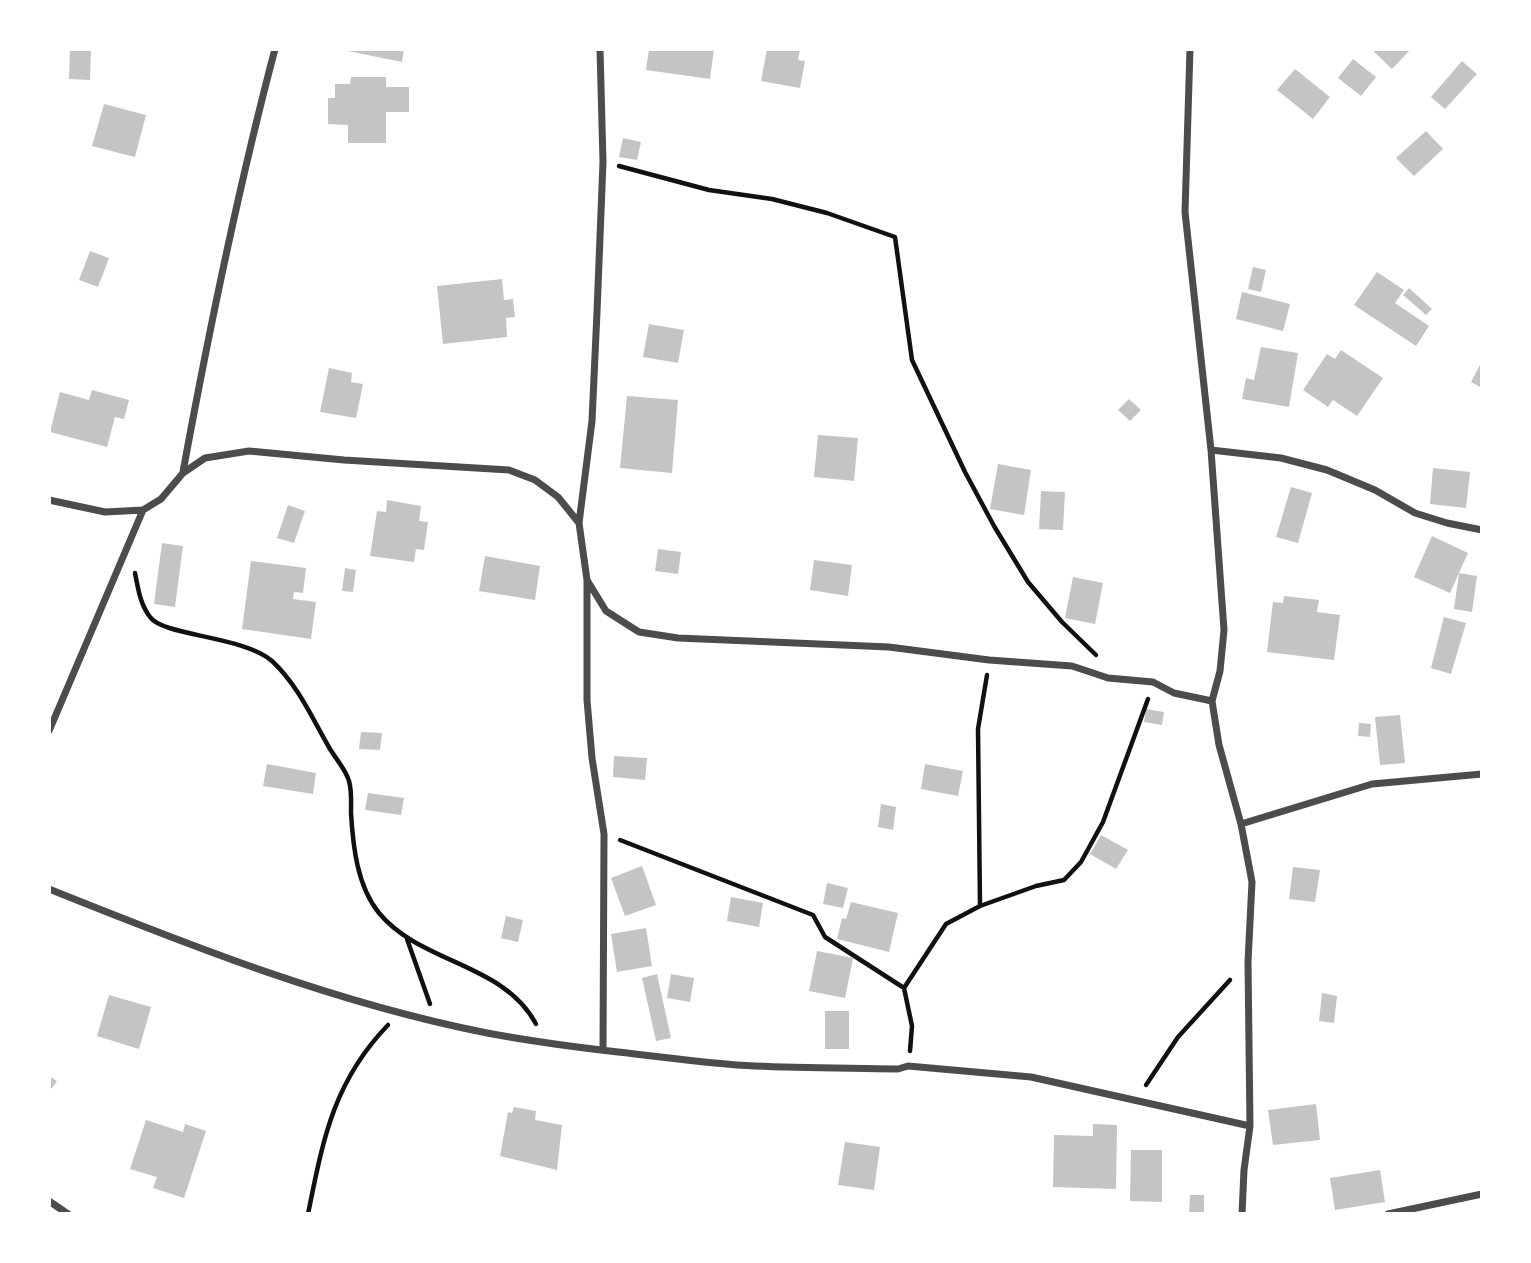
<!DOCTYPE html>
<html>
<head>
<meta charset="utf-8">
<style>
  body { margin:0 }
  #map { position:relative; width:1531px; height:1263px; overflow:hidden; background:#fff; font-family:Manrope,sans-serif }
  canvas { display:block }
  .frame { position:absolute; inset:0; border:51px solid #fff; pointer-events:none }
</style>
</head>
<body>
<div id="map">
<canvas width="1531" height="1263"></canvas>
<div class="frame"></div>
</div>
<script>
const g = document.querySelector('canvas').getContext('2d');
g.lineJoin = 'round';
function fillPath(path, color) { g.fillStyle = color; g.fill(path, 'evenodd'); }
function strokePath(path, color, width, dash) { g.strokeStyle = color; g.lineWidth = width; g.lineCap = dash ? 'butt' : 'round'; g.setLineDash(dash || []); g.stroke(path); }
const building = new Path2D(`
  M70,49H91L90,80L69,79Z
  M338,49H404L402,62Z
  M649,49H714L710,79L646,70Z
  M767,49H800L798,60L805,61L800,88L761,81Z
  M1371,49H1411L1392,69Z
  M1353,59L1376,77L1361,96L1338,78Z
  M1462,61L1477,74L1445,109L1431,97Z
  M1295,69L1330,97L1313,119L1277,90Z
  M351,77H386V87H409V112H386V143H348V125L328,124V98H335V84H350Z
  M104,104L146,115L135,157L92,146Z
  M1426,131L1443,149L1414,176L1396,158Z
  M623,138L641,142L637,160L619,157Z
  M90,251L109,258L98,287L79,280Z
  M1253,267L1266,270L1261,292L1248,289Z
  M1377,272L1404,290L1395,303L1429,326L1416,346L1354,305Z
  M502,279L504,300L513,299L515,317L506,318L507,337L443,344L437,286Z
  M1409,288L1432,309L1426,315L1403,295Z
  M1242,292L1290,304L1283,331L1236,319Z
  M649,324L684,330L678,363L643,357Z
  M1261,347L1298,353L1289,407L1242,399L1246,378L1254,380Z
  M1341,350L1383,378L1357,416L1333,400L1328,407L1303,390L1327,354L1335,359Z
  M1482,361V388L1471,382Z
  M329,368L352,373L351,382L363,384L356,418L320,412Z
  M92,390L129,400L124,419L115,417L107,447L50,432L60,392L89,400Z
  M627,396L678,400L672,473L620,468Z
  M1129,399L1141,410L1130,421L1118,410Z
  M818,435L858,438L854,481L814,477Z
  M998,464L1031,470L1024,515L990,509Z
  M1433,468L1470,472L1466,508L1430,504Z
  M1291,487L1312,493L1298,543L1276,537Z
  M1041,491L1065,492L1063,530L1039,529Z
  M387,500L421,506L419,521L428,522L424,550L416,549L414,562L370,556L377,511L386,512Z
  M288,505L305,511L294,543L277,538Z
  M1432,536L1468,553L1450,593L1414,577Z
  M162,543L183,546L175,607L154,604Z
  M658,549L681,552L678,574L655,571Z
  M485,556L540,566L535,600L479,591Z
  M814,560L852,565L848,596L810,590Z
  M251,561L306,568L303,593L294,592L293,599L316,602L311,639L242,629Z
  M345,568L356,570L353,592L342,591Z
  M1459,573L1477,576L1472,612L1454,609Z
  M1073,577L1103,583L1095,624L1065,618Z
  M1284,596L1319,600L1317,612L1340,615L1334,660L1267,652L1273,602L1283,603Z
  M1444,617L1466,623L1451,674L1431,668Z
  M1146,709L1164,712L1162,725L1144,722Z
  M1400,715L1405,763L1380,765L1375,717Z
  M1359,723L1371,724L1370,737L1358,736Z
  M361,732L382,733L380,750L359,749Z
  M614,756L647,758L645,780L613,777Z
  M267,764L316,773L313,794L263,786Z
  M925,764L963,771L958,796L921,789Z
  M368,793L404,798L401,815L365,810Z
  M881,804L896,807L893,830L878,827Z
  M1101,835L1128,850L1116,869L1090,854Z
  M642,866L656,905L625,916L611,878Z
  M1293,867L1320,870L1315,902L1289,899Z
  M827,883L848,888L843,908L823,904Z
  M731,897L763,903L759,927L727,921Z
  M851,902L898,913L889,952L837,939L842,918L846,919Z
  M506,916L523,920L518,942L501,938Z
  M646,928L652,966L617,972L611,934Z
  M817,951L853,958L845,998L809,991Z
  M657,974L671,1038L656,1041L642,978Z
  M671,974L694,978L690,1002L667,998Z
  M1322,993L1337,996L1334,1023L1319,1021Z
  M109,995L151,1007L139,1049L97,1036Z
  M825,1011H849V1049H825Z
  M49,1076L57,1081L49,1092Z
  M1316,1104L1320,1140L1273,1145L1268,1110Z
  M514,1107L536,1111L535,1120L562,1125L557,1170L500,1156L508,1112L512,1113Z
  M146,1120L183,1132L185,1124L206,1131L184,1198L153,1188L157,1177L130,1169Z
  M1093,1124L1117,1125L1116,1189L1053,1187L1054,1135L1093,1136Z
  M845,1142L880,1147L874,1190L838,1185Z
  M1131,1150H1162V1202L1130,1201Z
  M1380,1170L1385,1202L1335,1210L1330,1178Z
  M1190,1195H1204V1214H1189Z`);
const path = new Path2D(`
  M619,166L709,190L772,199L827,213L895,237L912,360L965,472L994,526L1028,582L1062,622L1096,655
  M135,573C138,588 140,604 150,617C163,636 244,636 272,661C298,685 313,720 330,749C336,759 346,770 349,781C352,791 351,803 351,813C353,846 357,886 379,913C421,964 504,963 536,1024
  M620,840L813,915L825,937L904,988L912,1026L910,1051
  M980,906L978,729L987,675
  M407,939L430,1004
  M904,988L946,924L980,906L1036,886L1064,880L1081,862L1103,822L1148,699
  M1146,1085L1178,1037L1230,980
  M308,1214C323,1140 333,1082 388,1025`);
const minor = new Path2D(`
  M1190,49L1185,212L1211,450L1224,630L1220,671L1212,701L1219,745L1241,824L1252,882L1248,962L1250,1126L1244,1170L1242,1214
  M1211,450L1281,458L1327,470L1375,490L1415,513L1447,523L1482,530
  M183,472C209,330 238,189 275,49
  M49,500L105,512L143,510L161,499L183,473L205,458L249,451L344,460L509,470L535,480L558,497L579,523L587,580L606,611L639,632L678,638L889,647L989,660L1072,666L1108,678L1153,682L1174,693L1212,701
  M579,523L592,421L597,312L603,162L600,49
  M587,580V700L592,758L604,834L603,1050
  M49,731L143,510
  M1241,824L1372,784L1482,774
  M49,889C191,946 335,1003 487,1033C530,1041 574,1047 618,1052C664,1057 709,1064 755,1066C803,1068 850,1068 898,1069L908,1066L1031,1077L1250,1126
  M49,1201L68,1214
  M1388,1214L1482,1194`);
fillPath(building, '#c4c4c4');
strokePath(path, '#111', 4.5);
strokePath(minor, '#4c4c4c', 7);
</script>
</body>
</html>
